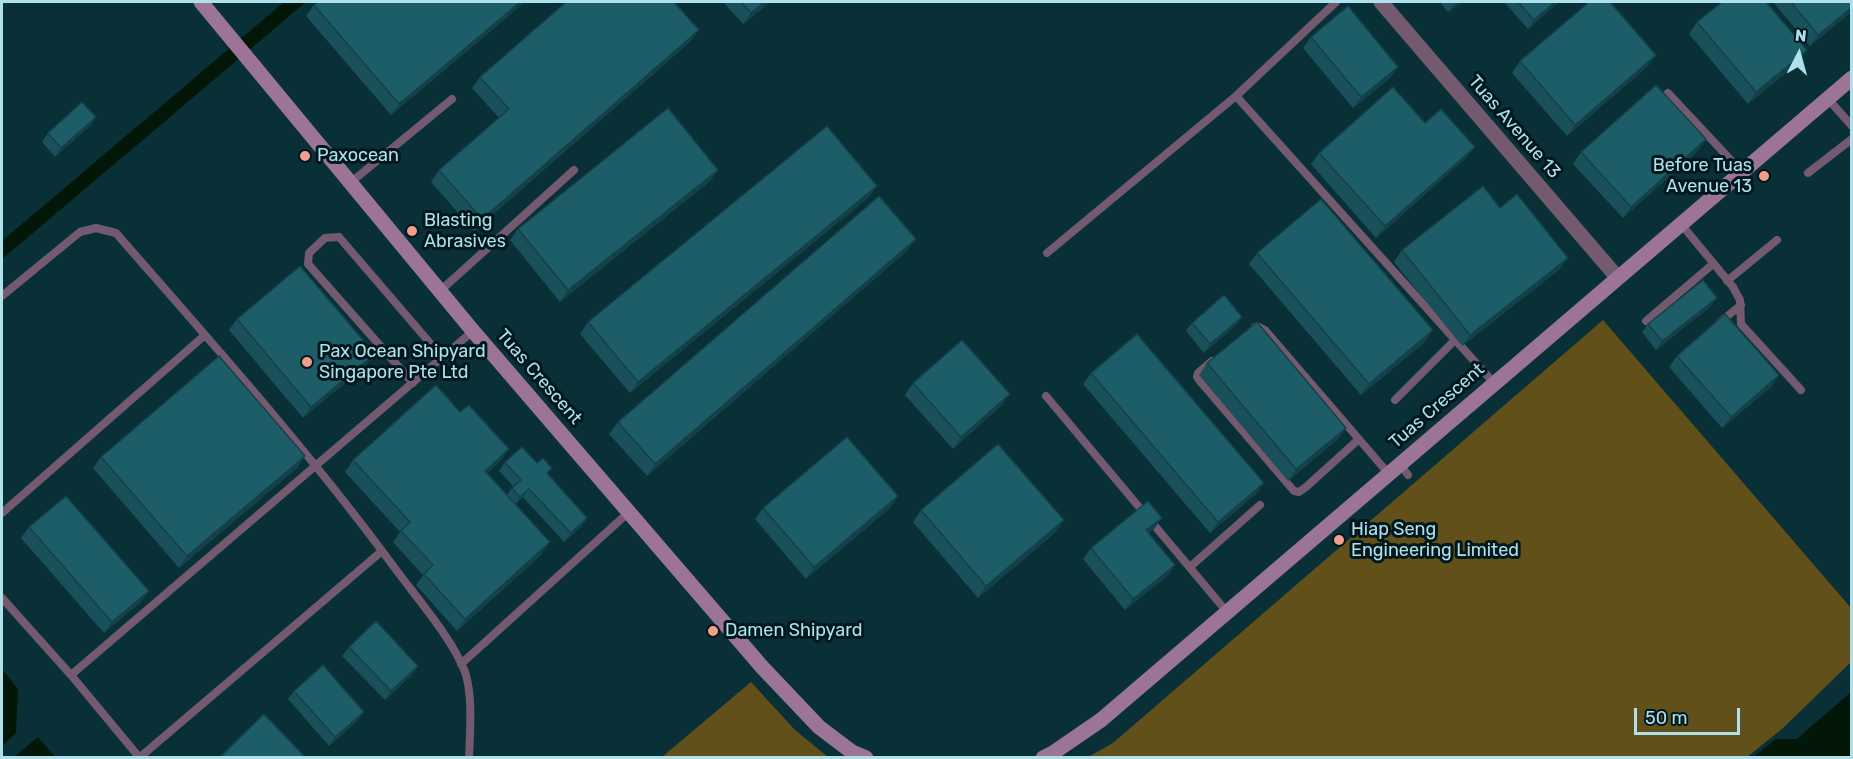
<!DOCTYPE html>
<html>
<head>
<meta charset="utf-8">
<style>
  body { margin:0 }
  #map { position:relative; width:1853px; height:759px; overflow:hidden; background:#093037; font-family:Rubik,sans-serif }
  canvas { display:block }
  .frame { position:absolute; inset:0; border:3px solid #aee1ec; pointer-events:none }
  .north { position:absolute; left:1769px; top:24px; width:60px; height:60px; -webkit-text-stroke:4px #00171b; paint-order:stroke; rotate:6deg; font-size:16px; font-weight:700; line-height:24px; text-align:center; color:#aee1ec }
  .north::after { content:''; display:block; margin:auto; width:21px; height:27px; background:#aee1ec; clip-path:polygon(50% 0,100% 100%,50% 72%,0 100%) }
  .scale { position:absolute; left:1634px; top:708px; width:106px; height:27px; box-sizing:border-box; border:3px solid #aee1ec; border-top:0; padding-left:8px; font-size:18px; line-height:21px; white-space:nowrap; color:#aee1ec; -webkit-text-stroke:4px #00171b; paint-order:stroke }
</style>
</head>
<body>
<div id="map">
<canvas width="1853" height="759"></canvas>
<div class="frame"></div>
<div class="north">N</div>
<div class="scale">50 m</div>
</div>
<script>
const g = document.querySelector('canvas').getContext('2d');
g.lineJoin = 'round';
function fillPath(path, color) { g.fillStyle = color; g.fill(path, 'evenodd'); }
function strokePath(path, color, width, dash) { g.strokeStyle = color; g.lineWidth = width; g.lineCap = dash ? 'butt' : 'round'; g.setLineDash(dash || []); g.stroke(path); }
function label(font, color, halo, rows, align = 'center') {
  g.font = font + ' Rubik,sans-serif'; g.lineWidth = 6; g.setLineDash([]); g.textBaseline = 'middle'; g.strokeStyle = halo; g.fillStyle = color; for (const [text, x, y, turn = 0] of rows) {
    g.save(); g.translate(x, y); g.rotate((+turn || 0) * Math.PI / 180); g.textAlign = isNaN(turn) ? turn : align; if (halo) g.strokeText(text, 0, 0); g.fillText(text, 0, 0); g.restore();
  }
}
const green = new Path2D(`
  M1603,320L1851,608V662L1783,728L1746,758L1088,757L1113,743Z
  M751,682L795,730L828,757H662Z`);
const water = new Path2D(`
  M284,2H306L2,259V241Z
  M2,669L18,689L16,733L2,746Z
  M1851,692V757H1753L1776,739H1797Z
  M38,737L55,757H14Z`);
const lane = new Path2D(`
  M1668,93L1742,172
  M1236,96L1494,383
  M1828,99L1852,126
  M1808,173L1852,139
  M350,183L452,99
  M1681,224L1733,287L1740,300L1741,324L1801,390
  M1047,253L1236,96L1336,2
  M1727,281L1777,240
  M440,291L574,170
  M2,296L80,232L96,228L116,233C211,342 308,450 394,567C416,597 452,638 465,672C473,695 470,732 469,758
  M1646,321L1713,264
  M1720,322L1741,305
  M1255,327H1259L1265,330L1388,473
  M1212,361L1198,373L1197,377L1199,380L1294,491L1299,492L1306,487L1359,439
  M413,383L308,264L309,253L325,238L339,237L442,357
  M1046,396L1227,612
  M1395,400L1455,340
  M1400,464L1408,475
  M2,513L205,335
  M1190,567L1260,505
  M2,598L71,675L139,757
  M461,664L629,512
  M71,675L473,331
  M139,758L382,551`);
const street = new Path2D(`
  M1381,2L1617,277`);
const secondary = new Path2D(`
  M201,2L473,331L762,667L819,727L852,752L866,758
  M1043,758L1053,753L1101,720L1852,78`);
const wall = new Path2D(`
  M318,2H525L391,115L306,16L314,5Z
  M723,2H770L743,24Z
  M1440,2H1462L1448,12Z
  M1504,2H1559L1528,29Z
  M1773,2H1851L1850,13L1810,46Z
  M1697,22L1799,62L1748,104L1689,34Z
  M1311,37L1398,67L1390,78L1353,108L1303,48Z
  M691,41L474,231L431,182L439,170L499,118L472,88L480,77Z
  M1656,55L1648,66L1567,136L1512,73L1520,61Z
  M96,117L90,126L55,157L42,142L48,133Z
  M1706,139L1698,151L1623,218L1573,164L1581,152Z
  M1319,153L1466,158L1376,238L1311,164Z
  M718,170L710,181L560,302L510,240L518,229Z
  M869,197L630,393L580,334L588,322Z
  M908,250L647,476L609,434L618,422Z
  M1402,250L1560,269L1462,346L1394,262Z
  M1257,253L1425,342L1361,395L1249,264Z
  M1711,306L1656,350L1642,332L1648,324Z
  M1242,317L1236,325L1204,353L1186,331L1192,323Z
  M237,319L366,365L303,418L229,330Z
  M1677,356L1779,375L1771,387L1722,428L1669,367Z
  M1207,363L1346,428L1338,439L1288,481L1199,375Z
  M1091,373L1256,494L1210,533L1083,384Z
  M913,383L1002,405L953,449L905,395Z
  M460,412L509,449L501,460L487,473L507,495L513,486L499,471L505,462L548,475L587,518L581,527L564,542L523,497L516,504L542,554L457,631L416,585L423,575L393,542L400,532L345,472L353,460Z
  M305,456L297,468L179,568L93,468L101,457Z
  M898,496L890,508L806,579L755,519L763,508Z
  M921,510L1064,520L1056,532L978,598L913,522Z
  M1162,518L1154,529L1149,533L1175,565L1167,576L1125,610L1083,559L1091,548Z
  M29,527L141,602L104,633L21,538Z
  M349,647L418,666L412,675L385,700L342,656Z
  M294,691L358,720L329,746L288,699Z`);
const shadedWall = new Path2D(`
  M520,2H525L391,115L399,104Z
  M764,2H770L743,24L751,13Z
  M1456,2H1462L1448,12Z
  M1555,2H1559L1528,29L1534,20Z
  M1851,8V12L1850,13L1810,46L1818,35Z
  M699,30L691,41L474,231L482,219Z
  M1807,50L1799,62L1748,104L1756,92Z
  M1656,55L1648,66L1567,136L1575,125Z
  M1398,67L1390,78L1353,108L1361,97Z
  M96,117L90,126L55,157L61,148Z
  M1706,139L1698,151L1623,218L1631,207Z
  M1475,147L1466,158L1376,238L1385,226Z
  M718,170L710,181L560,302L568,290Z
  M877,186L869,197L630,393L638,382Z
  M916,239L908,250L647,476L655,464Z
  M1568,258L1560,269L1462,346L1470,335Z
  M1717,298L1711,306L1656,350L1662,341Z
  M1242,317L1236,325L1204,353L1210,344Z
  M1433,330L1425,342L1361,395L1369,384Z
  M375,354L366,365L303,418L311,407Z
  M1779,375L1771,387L1722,428L1731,417Z
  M1010,394L1002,405L953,449L961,437Z
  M1346,428L1338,439L1288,481L1296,469Z
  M509,449L501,460L477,482L485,471Z
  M305,456L297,468L179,568L187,556Z
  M1264,483L1256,494L1210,533L1218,522Z
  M529,489L523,497L514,506L520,497Z
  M898,496L890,508L806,579L814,567Z
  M587,518L581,527L564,542L571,533Z
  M1162,518L1154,529L1138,542L1146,530Z
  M1064,520L1056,532L978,598L986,586Z
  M550,542L542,554L457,631L465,619Z
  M1175,565L1167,576L1125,610L1133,599Z
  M149,591L141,602L104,633L112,622Z
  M418,666L412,675L385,700L391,691Z
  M364,712L358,720L329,746L335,737Z`);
const building = new Path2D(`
  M318,2H520L399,104L314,5Z
  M566,2H674L699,30L482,219L439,170L509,109L480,77Z
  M741,2H764L751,13Z
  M1518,2H1555L1534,20Z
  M1589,2H1610L1656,55L1575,125L1520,61Z
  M1722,2H1766L1807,50L1756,92L1697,22Z
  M1791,2H1851V8L1818,35Z
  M1348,6L1398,67L1361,97L1311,37Z
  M1656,85L1706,139L1631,207L1581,152Z
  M1393,87L1425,123L1441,109L1475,147L1385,226L1319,153Z
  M82,102L96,117L61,148L48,133Z
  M668,108L718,170L568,290L518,229Z
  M827,126L877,186L638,382L588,322Z
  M1483,186L1500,208L1517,194L1568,258L1470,335L1402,250Z
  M879,196L916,239L655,464L618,422Z
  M1321,199L1433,330L1369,384L1257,253Z
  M300,266L375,354L311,407L237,319Z
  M1703,280L1717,298L1662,341L1648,324Z
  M1224,295L1242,317L1210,344L1192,323Z
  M1725,314L1779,375L1731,417L1677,356Z
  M1257,322L1346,428L1296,469L1207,363Z
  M1137,334L1264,483L1218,522L1091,373Z
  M962,340L1010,394L961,437L913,383Z
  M219,356L305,456L187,556L101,457Z
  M436,385L460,412L469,405L509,449L485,471L550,542L465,619L424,574L433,565L401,531L410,522L353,460Z
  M847,437L898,496L814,567L763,508Z
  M998,444L1064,520L986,586L921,510Z
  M522,447L537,463L543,458L552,468L547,473L587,518L571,533L529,489L520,497L512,488L521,480L505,462Z
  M66,496L149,591L112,622L29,527Z
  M1148,501L1162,518L1146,530L1175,565L1133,599L1091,548Z
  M376,621L418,666L391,691L349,647Z
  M323,665L364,712L335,737L294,691Z
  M264,714L306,758H219Z`);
const markers = [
  [305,156,6,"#f49d8c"],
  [1764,176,6,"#f49d8c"],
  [412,231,6,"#f49d8c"],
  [307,362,6,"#f49d8c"],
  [1339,540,6,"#f49d8c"],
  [713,631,6,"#f49d8c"]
];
const streetNames = [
  ["Tuas Avenue 13",1514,127,49],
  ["Tuas Crescent",539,377,49],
  ["Tuas Crescent",1437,406,-41]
];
const poiNames = [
  ["Paxocean",317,156],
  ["Before Tuas",1752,166,"right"],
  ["Avenue 13",1752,187,"right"],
  ["Blasting",424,221],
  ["Abrasives",424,242],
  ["Pax Ocean Shipyard",319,352],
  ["Singapore Pte Ltd",319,373],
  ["Hiap Seng",1351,530],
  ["Engineering Limited",1351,551],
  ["Damen Shipyard",725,631]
];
fillPath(green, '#615019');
fillPath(water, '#031709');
strokePath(lane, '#735a6f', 8);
strokePath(street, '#735a6f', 15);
strokePath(secondary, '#9c7596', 15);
fillPath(wall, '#195059');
fillPath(shadedWall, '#144149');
fillPath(building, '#1d5d68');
strokePath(building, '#144149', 1.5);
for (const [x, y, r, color] of markers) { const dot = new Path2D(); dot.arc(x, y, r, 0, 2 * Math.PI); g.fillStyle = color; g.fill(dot); strokePath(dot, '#00171b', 2); }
label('18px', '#aee1ec', '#00171b', streetNames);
label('18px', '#aee1ec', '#00171b', poiNames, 'left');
</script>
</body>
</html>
